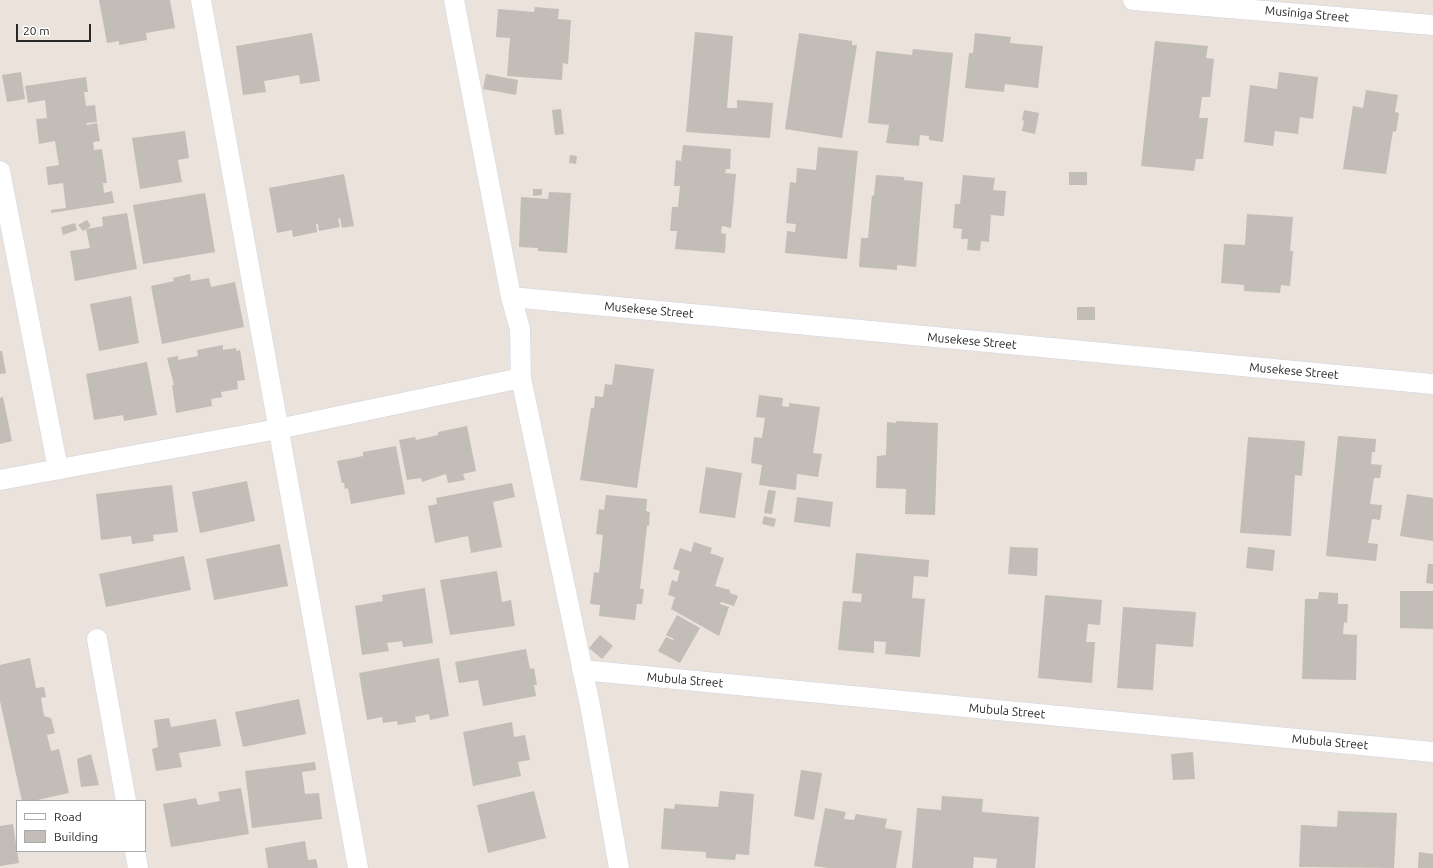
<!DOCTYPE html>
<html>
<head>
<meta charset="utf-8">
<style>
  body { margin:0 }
  #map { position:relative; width:1433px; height:868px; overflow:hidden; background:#eae2db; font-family:Ubuntu,sans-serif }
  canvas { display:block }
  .legend { position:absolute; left:16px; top:800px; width:130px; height:52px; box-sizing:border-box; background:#fff; border:1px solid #a9a9a9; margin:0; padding:5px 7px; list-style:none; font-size:12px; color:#282828 }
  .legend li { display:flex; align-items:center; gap:8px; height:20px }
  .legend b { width:20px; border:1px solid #a9a9a9 }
  .scale { position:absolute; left:16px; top:24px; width:75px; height:18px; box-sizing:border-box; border:2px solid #282828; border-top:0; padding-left:5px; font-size:12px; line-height:14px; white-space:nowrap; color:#282828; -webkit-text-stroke:3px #fff; paint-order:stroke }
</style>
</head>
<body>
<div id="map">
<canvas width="1433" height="868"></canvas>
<ul class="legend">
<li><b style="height:5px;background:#fff"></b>Road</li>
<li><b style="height:11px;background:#c2bdb6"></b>Building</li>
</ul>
<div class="scale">20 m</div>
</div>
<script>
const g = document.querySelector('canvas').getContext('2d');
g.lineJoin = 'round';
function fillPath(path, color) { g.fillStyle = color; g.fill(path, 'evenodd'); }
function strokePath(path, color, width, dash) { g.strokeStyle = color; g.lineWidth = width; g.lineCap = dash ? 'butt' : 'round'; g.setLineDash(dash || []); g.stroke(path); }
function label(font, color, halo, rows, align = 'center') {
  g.font = font + ' Ubuntu,sans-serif'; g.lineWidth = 3.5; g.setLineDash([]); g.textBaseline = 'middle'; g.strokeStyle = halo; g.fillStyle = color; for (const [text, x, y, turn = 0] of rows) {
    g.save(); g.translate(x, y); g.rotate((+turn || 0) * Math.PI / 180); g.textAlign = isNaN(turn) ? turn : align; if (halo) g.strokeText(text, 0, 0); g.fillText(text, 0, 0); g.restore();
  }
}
const building = new Path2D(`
  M99,0H170L175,28L146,33L147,40L119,45V41L107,43Z
  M535,7L559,9L558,19L571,20L568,64L563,63L562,80L507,76L510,38L496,37L498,9L534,12Z
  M695,32L733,36L727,108H737V100L773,103L770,138L686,132Z
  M312,33L320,81L300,84L299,75L264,81L266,92L243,95L236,46Z
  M799,33L852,41V45H857L842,138L785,129Z
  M975,33L1011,37L1010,43L1043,46L1038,88L1005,84L1004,92L965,88L969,53H973Z
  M1155,41L1208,46L1206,58L1214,59L1210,97H1202L1199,118H1208L1203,159H1196L1194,171L1141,166Z
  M913,49L953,53L943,142L929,140V136L920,135L919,146L886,143L889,125L868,123L876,51L912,55Z
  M21,72L25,99L7,102L2,75Z
  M1279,72L1318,77L1313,119L1300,117L1298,134L1275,131L1273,146L1244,142L1250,85L1277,89Z
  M486,74L518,80L516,95L483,89Z
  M86,77L88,92H84L86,106L95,105L97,122L86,123L87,125L97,123L100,141L93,142L94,150L102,149L107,183H103L104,193L112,191L114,203L51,213V210L66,208L63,183L48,185L46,167L59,165L55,141L39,144L36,119L47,118L45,100L28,103L25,86Z
  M1366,90L1398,95L1395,112L1399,113L1396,132L1393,131L1386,174L1343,169L1353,106L1363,108Z
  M561,109L564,134L555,135L552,110Z
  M1024,110L1039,113L1035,134L1022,131L1024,121L1022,120Z
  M185,131L189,158L178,160L182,182L140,189L132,138Z
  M683,145L731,149L730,169H726L725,173L736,174L731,228L722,226L721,233L726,234L725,253L675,249L677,231H670L672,207H678L680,186H674L676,160L681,161Z
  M818,147L858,151L847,259L785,253L787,231L795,232L796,224L786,223L790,182L796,183L797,168L816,170Z
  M570,155L577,156L576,164L569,163Z
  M1069,172H1087V185H1069Z
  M344,174L354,226L342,228L340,218L338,219L340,227L319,231L318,224H316L317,232L293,237L292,230L277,233L269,188Z
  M876,175L904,177V180L923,182L916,267L897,265V270L859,267L861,238H868L872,195L874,196Z
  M963,175L995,178L993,190L1006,191L1004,216L991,215L989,242L981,241L980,251L967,250L968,239H961L962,229L953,228L955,204H960Z
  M533,189H542V195L533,196Z
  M549,192L571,193L567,253L538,251V248L519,247L521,197L548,199Z
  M205,193L215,252L143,264L133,205Z
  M127,213L137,269L75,281L70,251L90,248L86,229L103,226L102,217Z
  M1247,214L1293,217L1290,251H1293L1290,286L1281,285L1280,293L1244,291V285L1221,283L1224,244L1245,245Z
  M87,220L91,226L83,231L78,225Z
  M75,223L77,230L63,235L61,227Z
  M190,274L191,281L209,278L211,287L235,282L244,327L162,344L151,286L174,281L173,278Z
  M131,296L139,343L99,351L90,304Z
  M1077,307H1095V320H1077Z
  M223,345V350L236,348V351L240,350L245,380L237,381L238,389L221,392L222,397L211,399L212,406L176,413L172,385H174L167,358L178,356V360L198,356L197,350Z
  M0,351H2L6,373L0,374Z
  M147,362L157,415L124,421L123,415L94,420L86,374Z
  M615,364L654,369L637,488L580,480L591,408H594L595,396L603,397L605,384L612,385Z
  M759,395L783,398L782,406L789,407V403L820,407L813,453L822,454L818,477L797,474L796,490L759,485L762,465L751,463L754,437L762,438L765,418L756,417Z
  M3,397L12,441L0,444V398Z
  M896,421L938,423L935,515L905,514L906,489L876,488L877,456L886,455L887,422L896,423Z
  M467,426L476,471L463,474L465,480L448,483L446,474L422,482L421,478L407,480L399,440L415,437L416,440L438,435V432Z
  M1338,436L1376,439L1375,452H1372L1371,464L1382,465L1380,478H1374L1370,504L1382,505L1380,520L1372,519L1368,543L1378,544L1376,561L1326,556Z
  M1248,437L1305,441L1302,476L1295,475L1291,536L1240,533Z
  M396,446L405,494L351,504L348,488L345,489L344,483H342L337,461L363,456V452Z
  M706,467L742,473L735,518L699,513Z
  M247,481L255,521L200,533L192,492Z
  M512,483L515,497L493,502L502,547L471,553L468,536L435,543L428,506L437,504L436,498Z
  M172,485L178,532L153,535L154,541L132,544L131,536L101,540L96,494Z
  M768,490L776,491L772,514L764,513Z
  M1407,494L1433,498V541L1400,536Z
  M606,495L647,499L646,511L650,512L649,526H647L640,589H644L642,604H637L635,620L599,616L600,605L590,604L594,572L599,573L603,535L596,534L599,509L604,510Z
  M797,497L833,502L830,527L794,522Z
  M764,516L776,519L774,527L762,524Z
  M694,542L712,548L710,553L724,558L715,586L730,590V593L738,596L734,606L721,602L720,604L729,607L719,636L671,609L675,597L668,595L672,580L677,582L680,571L673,569L680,548L691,552Z
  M280,544L288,586L214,600L206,559Z
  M1010,547L1038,548L1037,576L1008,574Z
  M1248,547L1275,550L1273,571L1246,568Z
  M856,553L929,560L928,577L914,576L912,598L925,599L920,657L885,654L886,642L874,641V653L838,650L843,601L861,602L862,594L852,593Z
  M184,556L191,590L106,607L99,574Z
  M1428,564H1433V584L1426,583Z
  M497,571L502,602L511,600L515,626L450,635L440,580Z
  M425,588L433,643L403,647L402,641L387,643L389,651L362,655L355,606L383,601L382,595Z
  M1400,591H1433V629L1400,628Z
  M1319,592L1338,593V604H1348L1347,623L1344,622L1343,634L1357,635L1356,680L1302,679L1305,599H1318Z
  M1045,595L1102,600L1100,625L1088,624L1086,642H1095L1092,683L1038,678Z
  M1123,607L1196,612L1193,647L1156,644L1153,690L1117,688Z
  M677,615L700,628L680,663L658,651L666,637L673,640L674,639L666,635Z
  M600,635L613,646L602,659L589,648Z
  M526,649L530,669L534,668L537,685H534L536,696L483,706L478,680L459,683L455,662Z
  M30,658L36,688L44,687L46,697L41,698L44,716L51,718L55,733L47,735L51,751L59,749L69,793L33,801H22L0,701V665Z
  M439,658L449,716L430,720L429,714L415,717L416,722L398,725L397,721L383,723L382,717L367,720L359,673Z
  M299,699L306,734L243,747L235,712Z
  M169,718L171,727L216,719L221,746L179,753L182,767L156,771L152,749L158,747L154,720Z
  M512,722L514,737L525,735L530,760L518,762L521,776L473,786L463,732Z
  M1193,752L1195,779L1173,780L1171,754Z
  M91,754L99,785L81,787L77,759Z
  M315,762L316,770L302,772L305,794L319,793L322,819L252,828L245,771Z
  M801,770L822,773L814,820L794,816Z
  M241,788L249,834L171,847L163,804L196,798L198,805L220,801L218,792Z
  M534,791L546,838L488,853L477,805Z
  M720,791L754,794L749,855L736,854L735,860L706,858V852L661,849L664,808L674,809L675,804L718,807Z
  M942,796L983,799L982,812L1039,817L1035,868H996L997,859L974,857L973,868H912L917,808L941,810Z
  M825,808L846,812L844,819L854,820L856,814L887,819L885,828L902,831L896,868H828L814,866Z
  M1338,811L1397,813L1394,868L1299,867L1301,825L1337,827Z
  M13,824L19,863L0,866V826Z
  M305,841L308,860L316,859L318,868H268L265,848Z
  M1419,852L1433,854V868H1418Z`);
const street = new Path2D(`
  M201,0L358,868
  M454,0L511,297L520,329L521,378L591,710L619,868
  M1133,0L1433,25
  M0,171L58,469
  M511,297L1433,384
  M0,480L278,429L521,378
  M97,639L126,801
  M582,670L1433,752
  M135,851L138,868`);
const streetNames = [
  ["Musiniga Street",1307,14,5],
  ["Musekese Street",649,310,5],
  ["Musekese Street",972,341,5],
  ["Musekese Street",1294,371,5],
  ["Mubula Street",685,680,5],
  ["Mubula Street",1007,711,5],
  ["Mubula Street",1330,742,5]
];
fillPath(building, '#c2bdb6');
strokePath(street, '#d0d4e1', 21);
strokePath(street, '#fff', 20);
label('12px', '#282828', '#fff', streetNames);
</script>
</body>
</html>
